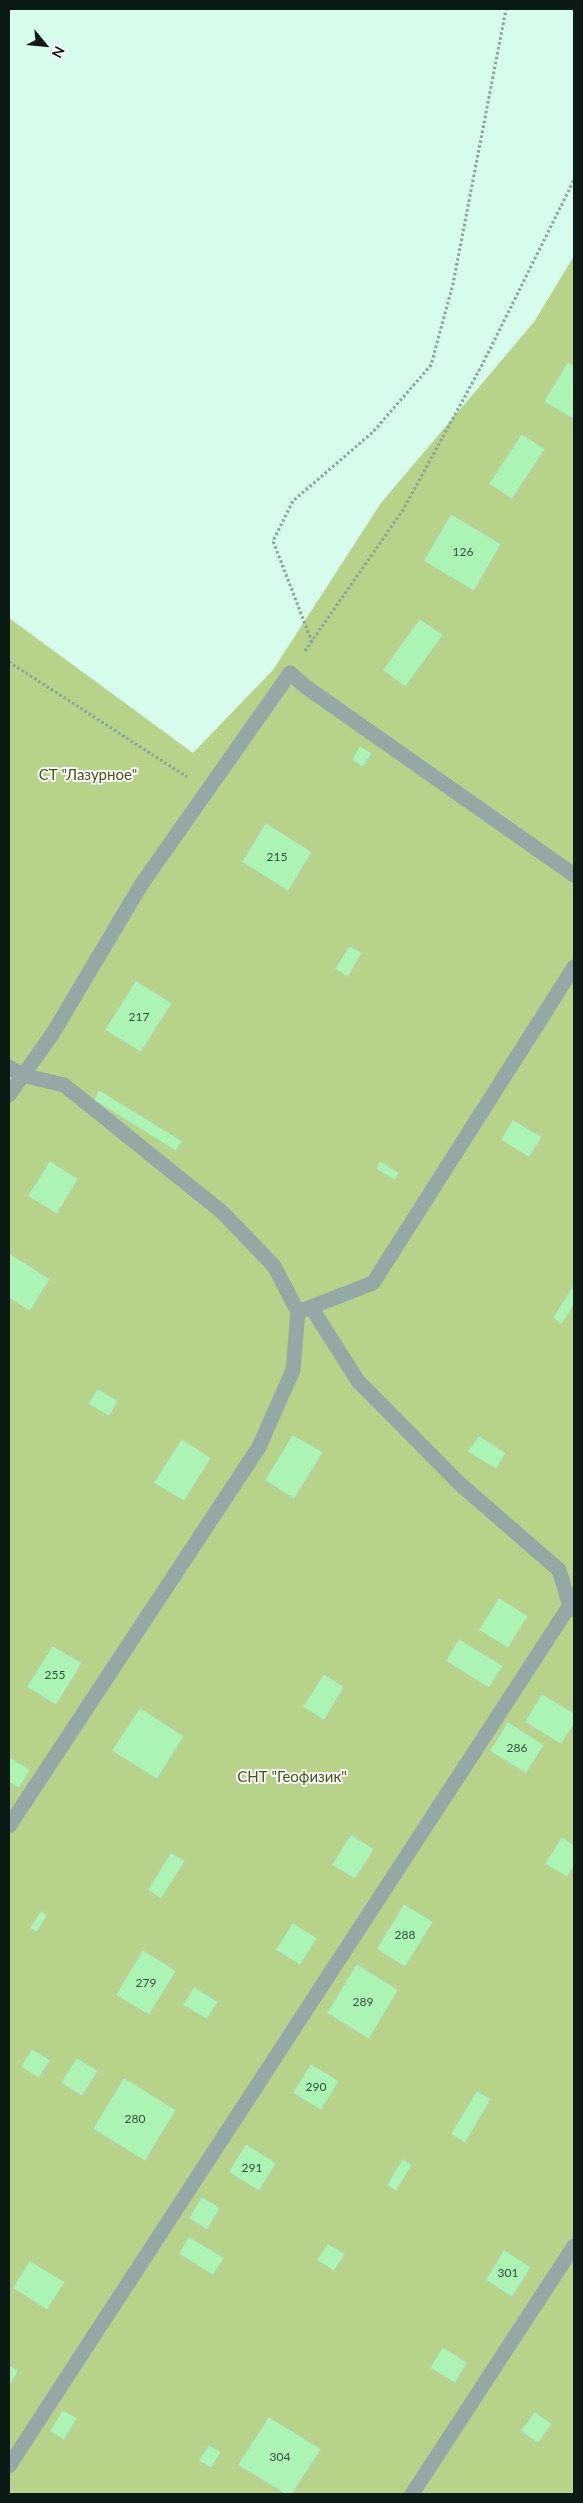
<!DOCTYPE html>
<html>
<head>
<meta charset="utf-8">
<style>
  body { margin:0 }
  #map { position:relative; width:583px; height:2503px; overflow:hidden; background:#d7feed; font-family:Lato,sans-serif }
  canvas { display:block }
  .frame { position:absolute; inset:0; border:10px solid #0c1a15; pointer-events:none }
  .north { position:absolute; left:20px; top:20px; width:50px; height:50px; -webkit-text-stroke:4px #fff; paint-order:stroke; rotate:118deg; font-size:14px; font-weight:700; line-height:20px; text-align:center; color:#0c1a15 }
  .north::after { content:''; display:block; margin:auto; width:18px; height:22px; background:#0c1a15; clip-path:polygon(50% 0,100% 100%,50% 72%,0 100%) }
</style>
</head>
<body>
<div id="map">
<canvas width="583" height="2503"></canvas>
<div class="frame"></div>
<div class="north">N</div>
</div>
<script>
const g = document.querySelector('canvas').getContext('2d');
g.lineJoin = 'round';
function fillPath(path, color) { g.fillStyle = color; g.fill(path, 'evenodd'); }
function strokePath(path, color, width, dash) { g.strokeStyle = color; g.lineWidth = width; g.lineCap = dash ? 'butt' : 'round'; g.setLineDash(dash || []); g.stroke(path); }
function label(font, color, halo, rows, align = 'center') {
  g.font = font + ' Lato,sans-serif'; g.lineWidth = 4; g.setLineDash([]); g.textBaseline = 'middle'; g.strokeStyle = halo; g.fillStyle = color; for (const [text, x, y, turn = 0] of rows) {
    g.save(); g.translate(x, y); g.rotate((+turn || 0) * Math.PI / 180); g.textAlign = isNaN(turn) ? turn : align; if (halo) g.strokeText(text, 0, 0); g.fillText(text, 0, 0); g.restore();
  }
}
const green = new Path2D(`
  M574,256V2494H9V618L193,753L273,670L381,503L534,322Z`);
const building = new Path2D(`
  M568,362L574,366V419L544,402Z
  M522,434L545,449L512,499L489,484Z
  M451,514L501,544L474,591L424,561Z
  M420,619L443,635L405,687L383,670Z
  M360,746L372,753L363,767L352,760Z
  M266,823L312,852L288,891L242,862Z
  M350,946L362,953L348,977L335,969Z
  M136,981L172,1003L141,1052L105,1030Z
  M99,1090L182,1141L176,1151L94,1100Z
  M513,1120L542,1137L529,1157L501,1140Z
  M50,1161L78,1179L57,1214L28,1196Z
  M380,1161L399,1173L395,1180L376,1169Z
  M9,1253L50,1279L30,1311L9,1298Z
  M574,1285V1304L562,1324L553,1318Z
  M98,1389L118,1401L109,1416L88,1404Z
  M293,1435L323,1452L294,1499L265,1480Z
  M479,1436L506,1453L496,1469L468,1452Z
  M182,1439L211,1458L184,1501L154,1483Z
  M499,1598L528,1616L508,1648L479,1630Z
  M459,1639L503,1666L489,1688L446,1661Z
  M53,1646L82,1663L56,1705L27,1687Z
  M324,1674L344,1687L324,1720L303,1707Z
  M542,1694L574,1713V1724L561,1744L525,1722Z
  M140,1708L184,1736L157,1779L112,1751Z
  M508,1722L544,1745L526,1773L490,1751Z
  M9,1757L30,1770L19,1788L9,1782Z
  M351,1835L374,1849L355,1879L332,1865Z
  M562,1837L574,1845V1866L567,1877L545,1864Z
  M171,1853L185,1861L161,1899L148,1890Z
  M404,1904L433,1922L405,1967L377,1949Z
  M41,1911L47,1915L37,1932L30,1928Z
  M293,1923L317,1938L300,1965L276,1950Z
  M143,1950L176,1971L149,2015L116,1995Z
  M357,1964L398,1990L369,2039L327,2013Z
  M194,1987L218,2002L207,2019L183,2005Z
  M32,2049L50,2060L39,2078L21,2067Z
  M77,2058L98,2071L82,2096L61,2083Z
  M311,2064L339,2081L321,2110L293,2093Z
  M124,2078L176,2110L145,2161L93,2129Z
  M477,2091L491,2099L465,2143L451,2134Z
  M246,2144L276,2163L259,2191L229,2172Z
  M403,2159L412,2165L396,2191L387,2185Z
  M202,2197L220,2208L207,2230L189,2218Z
  M189,2237L224,2258L213,2275L179,2254Z
  M328,2244L345,2254L334,2271L317,2260Z
  M504,2250L531,2267L512,2297L486,2280Z
  M30,2261L65,2282L47,2310L13,2288Z
  M443,2347L467,2363L455,2383L430,2368Z
  M9,2365L18,2371L9,2386Z
  M63,2410L77,2418L64,2440L50,2431Z
  M535,2412L552,2424L538,2443L521,2431Z
  M269,2417L321,2449L292,2494H285L238,2465Z
  M209,2445L221,2452L211,2468L199,2461Z`);
const path = new Path2D(`
  M312,642L273,541L293,501L373,432L431,365L453,284L506,9
  M305,651L403,510L482,365L574,180
  M9,662L187,777`);
const minor = new Path2D(`
  M9,1067L22,1075L64,1085L222,1212L274,1266L298,1312L293,1370L259,1447L9,1826
  M9,1095L53,1033L141,885L290,673L306,687L574,875
  M311,1307L358,1381L460,1484L559,1570L570,1606L574,1609
  M298,1312L373,1283L574,967
  M9,2466L574,1599
  M412,2494L574,2246`);
const numberNames = [
  ["126",463,552],
  ["215",277,857],
  ["217",139,1017],
  ["255",55,1675],
  ["286",517,1748],
  ["288",405,1935],
  ["279",146,1983],
  ["289",363,2002],
  ["290",316,2087],
  ["280",135,2119],
  ["291",252,2168],
  ["301",508,2273],
  ["304",280,2457]
];
const parkNames = [
  ["СТ \"Лазурное\"",88,775],
  ["СНТ \"Геофизик\"",292,1777]
];
fillPath(green, '#b7d389');
fillPath(building, '#acf4b3');
strokePath(building, '#b5d0b7', 1);
strokePath(path, '#87a498', 3, [2.5, 2.5]);
strokePath(minor, '#96a8a6', 15);
label('12px', '#34503c', null, numberNames);
label('15px', '#41541a', '#fff', parkNames);
</script>
</body>
</html>
